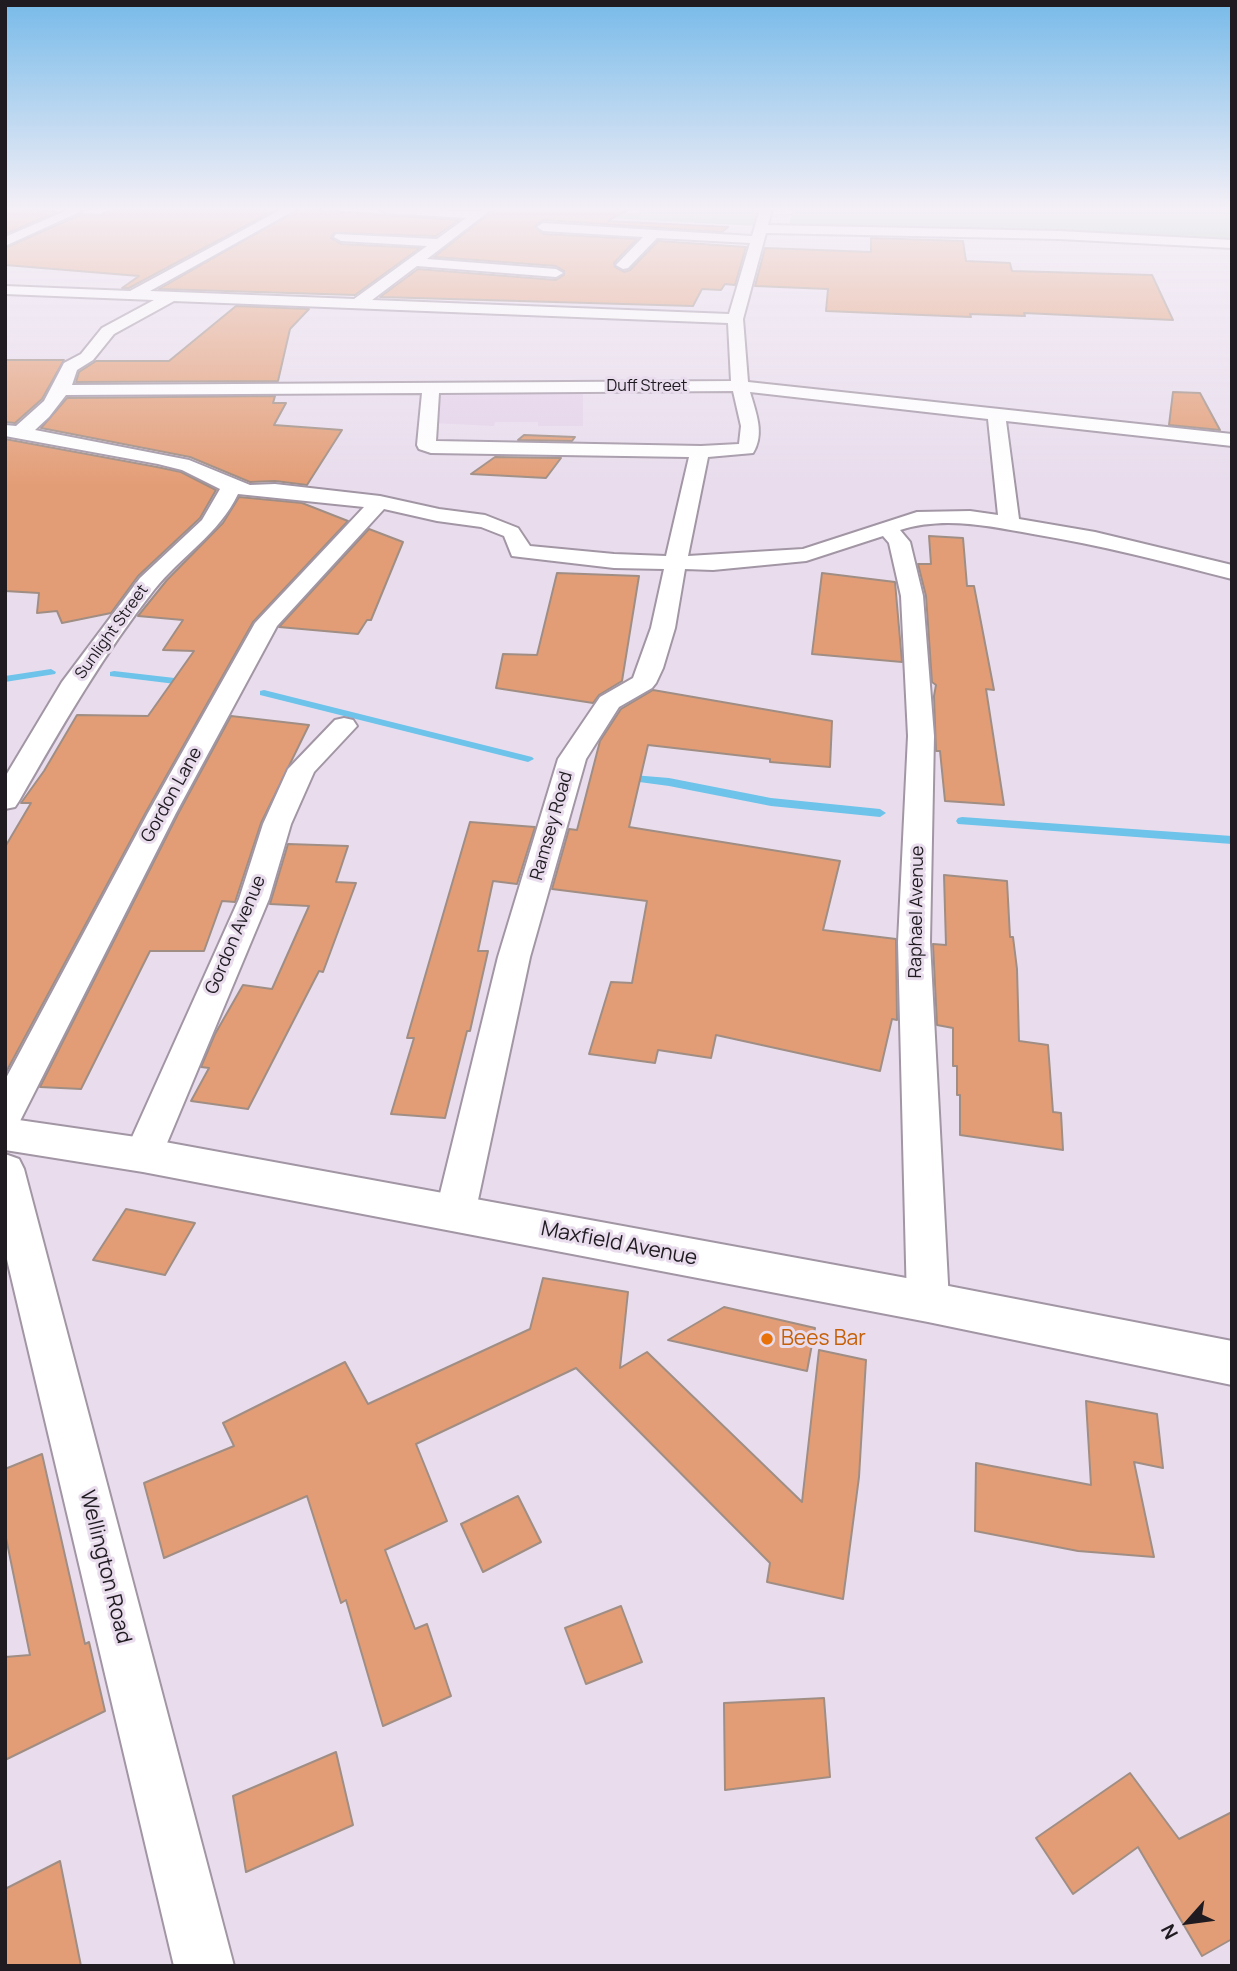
<!DOCTYPE html>
<html>
<head>
<meta charset="utf-8">
<style>
  body { margin:0 }
  #map { position:relative; width:1237px; height:1971px; overflow:hidden; background:#e9dded; font-family:Manrope,sans-serif }
  canvas { display:block }
  .frame { position:absolute; inset:0; border:7px solid #1f1b21; pointer-events:none }
  .north { position:absolute; left:1153px; top:1887px; width:70px; height:70px; -webkit-text-stroke:5px #e9dded; paint-order:stroke; rotate:242deg; font-size:19px; font-weight:700; line-height:28px; text-align:center; color:#1f1b21 }
  .north::after { content:''; display:block; margin:auto; width:24px; height:32px; background:#1f1b21; clip-path:polygon(50% 0,100% 100%,50% 72%,0 100%) }
</style>
</head>
<body>
<div id="map">
<canvas width="1237" height="1971"></canvas>
<div class="frame"></div>
<div class="north">N</div>
</div>
<script>
const g = document.querySelector('canvas').getContext('2d');
g.lineJoin = 'round';
function fillPath(path, color) { g.fillStyle = color; g.fill(path, 'evenodd'); }
function strokePath(path, color, width, dash) { g.strokeStyle = color; g.lineWidth = width; g.lineCap = dash ? 'butt' : 'round'; g.setLineDash(dash || []); g.stroke(path); }
function label(font, color, halo, rows, align = 'center') {
  g.font = font + ' Manrope,sans-serif'; g.lineWidth = 6; g.setLineDash([]); g.textBaseline = 'middle'; g.strokeStyle = halo; g.fillStyle = color; for (const [text, x, y, turn = 0] of rows) {
    g.save(); g.translate(x, y); g.rotate((+turn || 0) * Math.PI / 180); g.textAlign = isNaN(turn) ? turn : align; if (halo) g.strokeText(text, 0, 0); g.fillText(text, 0, 0); g.restore();
  }
}
const built = new Path2D(`
  M440,389L583,390V426H538V422H495L494,426L432,423Z`);
const green = new Path2D(`
  M642,209H758L756,226L608,218L611,213H639Z
  M792,209H1232V243L789,227Z`);
const stream = new Path2D(`
  M51,669L56,672L55,674L5,682V676Z
  M114,671L192,680L197,683L192,686L110,676V672Z
  M264,690L532,757L534,759L528,762L260,695V691Z
  M621,774L669,778L771,798L880,809L886,813L880,817L771,806L669,786L617,779L615,777Z
  M962,817L1232,836V844L958,824L956,821L958,818Z`);
const building = new Path2D(`
  M5,209H18L57,212L5,234Z
  M114,209L173,210L277,209L129,288H122L139,276L5,265V248L82,214L100,215Z
  M299,209L459,220L436,236L334,233L331,238L341,244L420,248L355,295L159,289Z
  M495,209H629L608,221L728,227L722,232L543,220L535,226L543,234L637,239L614,263L615,267L624,272L630,270L658,241L746,247L735,285L725,284L721,290L702,289L693,306L380,297L418,269L556,280L564,275V271L556,266L434,257Z
  M871,238L963,241L966,261L1010,263L1012,271L1152,275L1173,320L1024,313L1025,316L970,314L971,317L826,311L828,289L755,286L765,248L871,252Z
  M236,306L309,309L290,329L278,381L76,382L79,372L96,361H169Z
  M5,360H64L42,399L15,423L5,422Z
  M1173,392L1200,393L1220,430L1169,425Z
  M275,396L273,403H286L274,425L342,430L307,485L275,481L250,482L190,457L41,428L67,398Z
  M524,435L575,437L572,441L518,440Z
  M5,439L157,467L181,472L216,490L200,518L138,576L111,613L62,623L57,611L37,613L39,593L5,591Z
  M495,457L561,458L546,478L471,474Z
  M239,497L302,503L348,521L253,622L146,812L5,1074V847L31,803H21L44,771L77,715L148,716L194,651L163,650L183,620L138,616L167,580L223,523Z
  M369,529L403,542L371,620H367L358,634L279,627Z
  M929,536L963,538L967,586H974L994,690L986,689L1004,805L945,801L940,751H936L934,696L936,685L932,682L926,596L918,564H931Z
  M557,573L639,576L622,681L599,695L593,703L496,688L503,654L537,655Z
  M822,573L895,582L902,662L812,654Z
  M653,690L832,721L830,767L770,762V759L648,745L629,827L840,861L823,930L896,939L897,1020L892,1019L880,1071L716,1035L711,1058L658,1050L655,1063L589,1054L611,982L632,983L647,901L552,889L569,829L577,830L600,741L621,709Z
  M231,716L309,725L261,823L235,902L222,901L204,951H150L81,1089L40,1087L178,814Z
  M470,822L535,827L517,884L493,881L478,951H488L470,1031H467L445,1118L391,1114L414,1038H407Z
  M288,844L348,846L336,882L356,883L323,972L319,971L248,1109L191,1101L209,1068L201,1067L215,1034L243,985L272,989L309,906L270,904Z
  M944,875L1007,881L1010,937H1013L1017,969L1019,1041L1048,1045L1053,1112L1061,1113L1063,1150L960,1135V1095H957V1066H953V1028L937,1025L933,944L946,945Z
  M126,1209L195,1223L165,1275L93,1260Z
  M543,1278L628,1292L620,1368L647,1352L802,1502L819,1350L866,1360L859,1477L843,1599L767,1582L770,1563L576,1368L416,1444L447,1521L385,1550L415,1629L427,1624L451,1696L383,1726L346,1600L341,1603L307,1496L164,1558L144,1483L234,1446L223,1423L345,1362L368,1404L530,1329Z
  M724,1307L815,1328L807,1371L668,1340Z
  M1086,1401L1157,1414L1163,1468L1134,1462L1154,1557L1078,1551L975,1531L976,1463L1091,1485Z
  M42,1454L85,1644L89,1642L105,1711L5,1760V1657L30,1655L5,1533V1469Z
  M518,1496L541,1542L483,1572L461,1524Z
  M621,1606L642,1662L586,1684L565,1628Z
  M824,1698L830,1777L725,1790L724,1703Z
  M336,1752L353,1825L246,1872L233,1796Z
  M1130,1773L1179,1839L1232,1812V1939L1202,1956L1138,1847L1073,1894L1036,1838Z
  M60,1861L81,1966H5V1889Z`);
const minor = new Path2D(`
  M70,209H86L5,246V237Z
  M282,209H297L150,291L354,299L427,246L341,241L334,237L336,234L437,239L466,218L386,213L380,209L475,211L492,209L427,259L556,269L563,273L556,277L417,266L372,300L729,314L750,243L657,238L628,268L623,269L616,265L643,237L543,231L537,227L543,223L752,236L760,209H772L768,225L1059,231L1232,240V248L1059,239L766,233L743,319L748,382L1232,434V446L1006,421L1019,519L1095,532L1232,565V579C1166,562 1100,545 1033,534C989,526 944,516 900,530L910,542L923,596L934,736L930,942L949,1302L943,1314L928,1320L913,1314L907,1302L898,942L908,736L901,596L889,543L883,536L806,561L713,570L685,569L675,628L663,668L656,683L652,688L619,707L586,759L530,957L475,1214L469,1225L455,1230L441,1225L435,1214L498,957L558,759L600,697L633,678L651,628L664,569L614,568L520,557L512,556L504,536L481,527L437,521L384,509L277,626L176,813L23,1115L18,1125L5,1129V1080L148,813L255,623L364,507L238,494C219,534 181,556 154,590C102,656 61,728 19,801L15,807L5,809V777L62,682L140,578L202,520L220,489L182,470L158,464L5,436V425L16,426L44,401L64,363L81,354L102,328L154,300L5,294V286L130,291ZM174,301L728,323L731,381L72,385L77,370L93,360L114,334ZM733,391L741,426L739,444L701,446L436,441L439,393ZM750,392L988,419L998,515L970,511L917,512L803,549L688,556L708,457L753,453C765,434 756,413 750,392ZM422,393L417,445L419,449L431,453L689,457L666,556L614,554L530,546L518,528L485,515L439,509L380,496L275,484L250,485L189,460L35,430L49,417L66,395Z
  M344,718L353,720L357,726L314,772L291,824L269,899L162,1155L156,1165L143,1169L130,1165L124,1155L239,899L263,824L288,769L335,720Z
  M5,1154L19,1159L24,1169L234,1966H174L5,1251Z`);
const secondary = new Path2D(`
  M5,1118L143,1138L928,1282L1232,1341V1385L928,1322L143,1172L5,1150Z`);
const markers = [
  [767,1339,7,"#e8710a"]
];
const farStreetnames = [
  ["Duff Street",647,387],
  ["Sunlight Street",112,632,-54]
];
const streetNames = [
  ["Gordon Lane",172,795,-61],
  ["Ramsey Road",552,826,-74],
  ["Raphael Avenue",917,912,-89],
  ["Gordon Avenue",236,935,-67]
];
const nearStreetnames = [
  ["Maxfield Avenue",619,1244,11],
  ["Wellington Road",105,1567,76]
];
const nearFoodnames = [
  ["Bees Bar",781,1339]
];
fillPath(built, '#e4d2e9');
fillPath(green, '#9fd0b2');
fillPath(stream, '#6ec3ea');
fillPath(building, '#e39d76');
strokePath(building, '#a08e84', 2);
strokePath(minor, '#a296a5', 4);
strokePath(secondary, '#a296a5', 4);
fillPath(minor, '#fff');
fillPath(secondary, '#fff');
const sky = g.createLinearGradient(0, 0, 0, 485);
sky.addColorStop(0, '#77bae9');
sky.addColorStop(0.43, '#f5f0f7');
sky.addColorStop(1, '#f5f0f700');
g.fillStyle = sky;
g.fillRect(0, 0, 1237, 485);
for (const [x, y, r, color] of markers) { const dot = new Path2D(); dot.arc(x, y, r, 0, 2 * Math.PI); g.fillStyle = color; g.fill(dot); strokePath(dot, '#e9dded', 2.5); }
label('16px', '#1f1b21', '#e9dded', farStreetnames);
label('18px', '#1f1b21', '#e9dded', streetNames);
label('21px', '#1f1b21', '#e9dded', nearStreetnames);
label('21px', '#c56008', '#e9dded', nearFoodnames, 'left');
</script>
</body>
</html>
